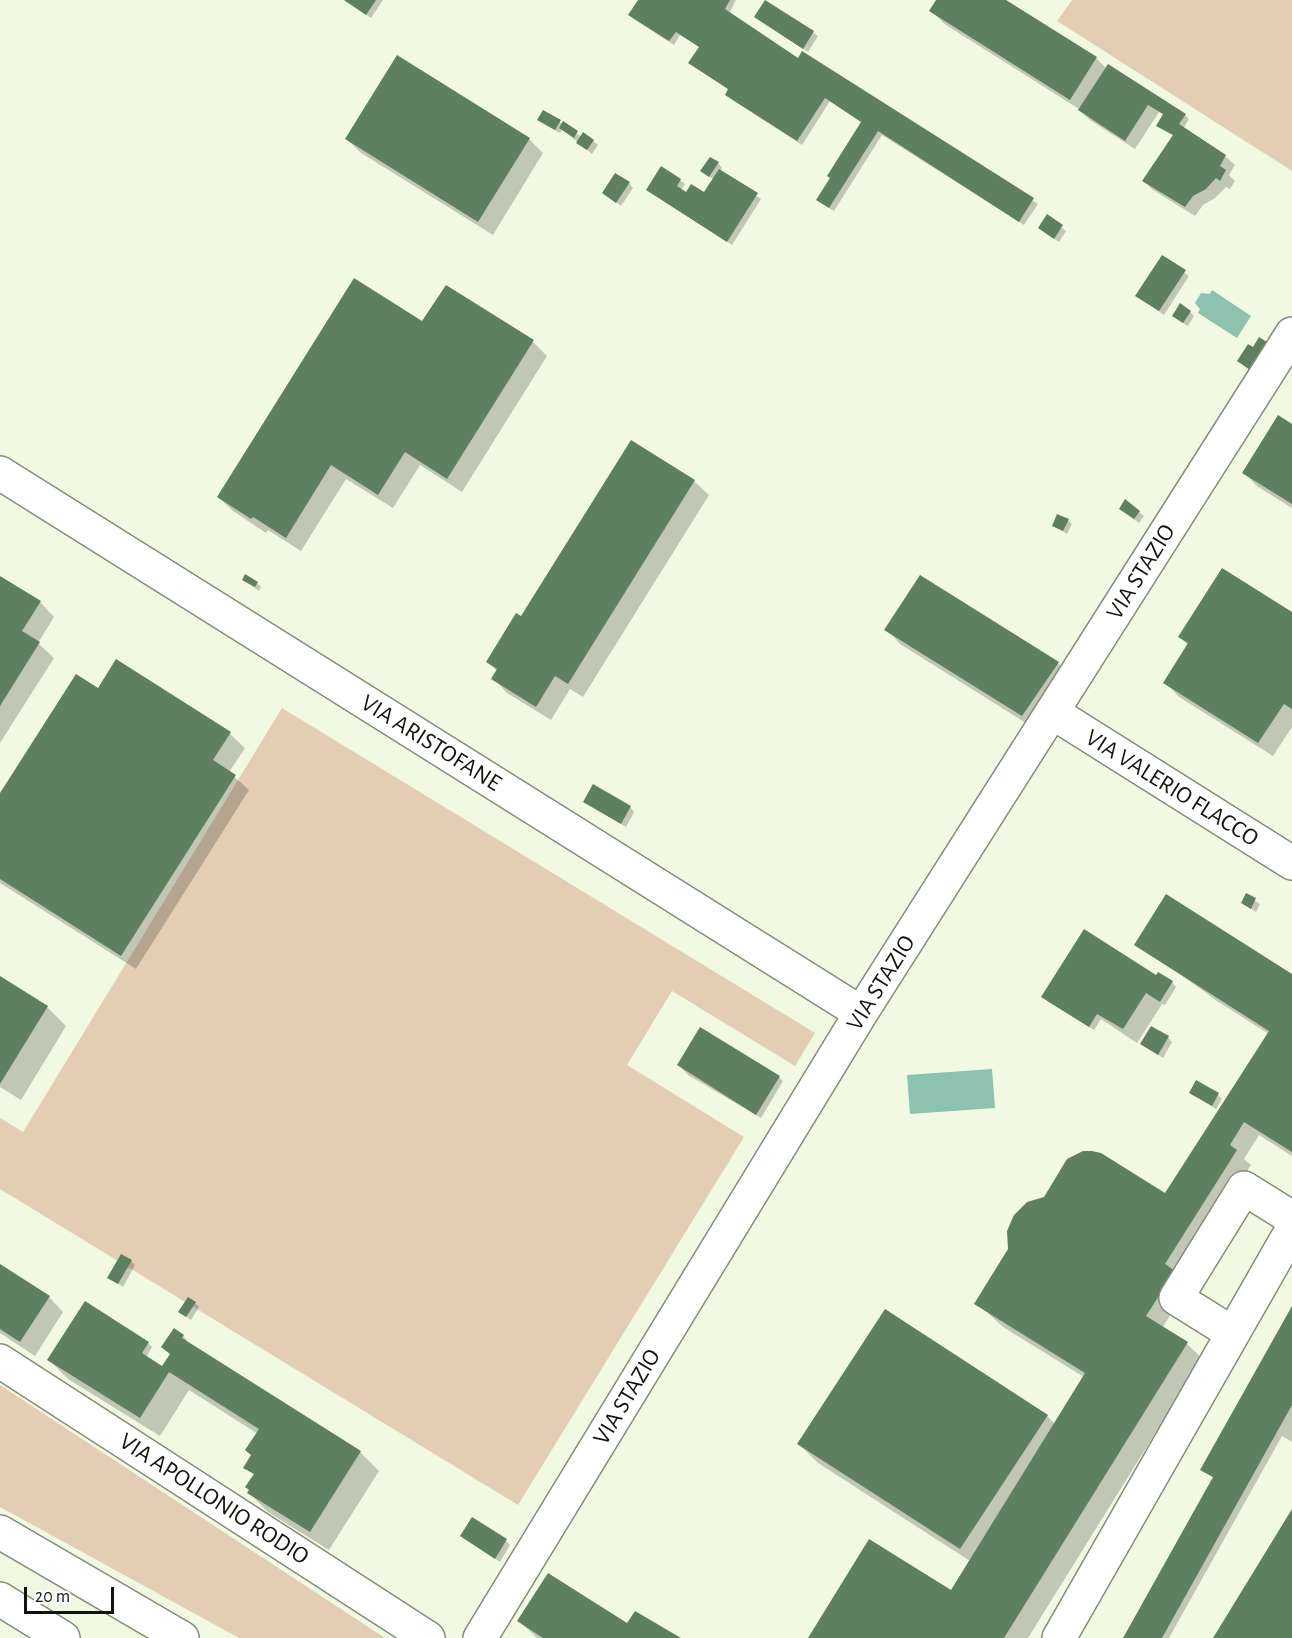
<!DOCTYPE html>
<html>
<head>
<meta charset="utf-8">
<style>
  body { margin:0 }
  #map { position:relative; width:1292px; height:1638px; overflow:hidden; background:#f2f9e3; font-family:"Alegreya Sans",sans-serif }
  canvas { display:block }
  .scale { position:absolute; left:24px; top:1587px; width:90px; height:27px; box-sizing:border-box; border:3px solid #11130c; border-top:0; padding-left:8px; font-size:18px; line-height:21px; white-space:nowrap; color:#11130c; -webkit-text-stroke:4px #fff; paint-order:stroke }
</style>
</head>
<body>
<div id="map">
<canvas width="1292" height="1638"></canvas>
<div class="scale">20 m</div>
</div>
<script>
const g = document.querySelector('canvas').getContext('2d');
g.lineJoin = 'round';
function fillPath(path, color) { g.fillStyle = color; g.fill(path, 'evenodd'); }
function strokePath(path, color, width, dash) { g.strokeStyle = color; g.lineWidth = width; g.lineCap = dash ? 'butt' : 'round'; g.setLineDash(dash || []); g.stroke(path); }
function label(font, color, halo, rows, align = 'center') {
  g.font = font + ' "Alegreya Sans",sans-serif'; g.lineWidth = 4.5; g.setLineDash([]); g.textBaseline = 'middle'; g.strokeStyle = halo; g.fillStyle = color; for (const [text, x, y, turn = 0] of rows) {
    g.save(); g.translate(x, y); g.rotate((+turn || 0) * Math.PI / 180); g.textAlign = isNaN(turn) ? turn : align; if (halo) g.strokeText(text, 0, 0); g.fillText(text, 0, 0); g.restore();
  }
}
const green = new Path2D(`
  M1072,0H1292V171L1057,21Z
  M282,708L815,1033L795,1066L672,991L627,1065L744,1137L518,1505L0,1189V1118L23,1132Z
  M0,1385L385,1638H239L0,1507Z`);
const water = new Path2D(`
  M1212,290L1251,316L1237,338L1198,313L1200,309L1195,303L1201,293L1210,294Z
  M992,1069L995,1108L910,1114L907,1075Z`);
const shadow = new Path2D(`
  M344,0H383L371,18Z
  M639,0H736L729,14L798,60L803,53L1038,204L1024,225L882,135L834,211L823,204L863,122L830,101L802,145L731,99L730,90L695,67L690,63L700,47L680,35L674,45L634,19L630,15Z
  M938,0H1004L1096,58L1107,69L1185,115L1189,119L1183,129L1225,156L1235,165L1229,175L1235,181L1230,189L1226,187L1215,198L1203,205L1195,216L1153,190L1144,181L1174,136L1158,125L1164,115L1159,112L1135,149L1090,120L1079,109L946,25L931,11Z
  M766,2L818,36L808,52L756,17Z
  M544,112L582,137L593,141L598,145L592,154L562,129L560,133L544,124Z
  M347,139H529L543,153L493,235L361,153Z
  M718,163L722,168L720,171L761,199L732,245L648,190L680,180L685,184L681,190L686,194H705L714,180L702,171Z
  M629,183L633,188L621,206L604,193Z
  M1047,217L1066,231L1059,242L1044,232Z
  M1163,257L1189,276L1164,315L1137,296Z
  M1190,312L1194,316L1188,326L1178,320Z
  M423,323L533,342L547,356L462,492L420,465L393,508L346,479L301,551L268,530L266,533L233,511L218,497Z
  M1292,426V508L1258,487L1244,473Z
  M694,481L709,495L583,697L570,689L551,720L507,693L493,678L497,671L488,662L521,618Z
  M1126,502L1144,516L1139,523L1125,513Z
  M1068,520L1072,524L1067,534L1054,526Z
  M0,578L40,602L54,617L38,643L54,658L0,743Z
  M243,580L257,583L261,587L259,591Z
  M1292,614V727L1273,756L1179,697L1165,682L1188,645L1180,637Z
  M886,629L1058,663L1072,678L1037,730L900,644Z
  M117,662L230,734L245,748L229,772L249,790L136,969L0,883V796L99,690Z
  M585,801L630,807L634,812L626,827Z
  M1247,895L1260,904L1256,912L1243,903Z
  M1180,974L1292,976V1156L1259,1135L1244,1159L1251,1165L1180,1278L1189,1286L1162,1328L1187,1344L1202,1358L1028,1638H810L951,1592L970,1561L818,1463L799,1444L1047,1416L1055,1424L1084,1377L1003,1327L988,1313L1164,1195L1269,1034L1217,1001Z
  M1157,977L1172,982L1176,987L1165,1005L1162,1004L1137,1043L1101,1019L1094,1030L1047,1001Z
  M0,978L47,1007L66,1026L21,1100L0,1087Z
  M1168,1037L1172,1042L1163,1058L1142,1044Z
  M679,1065L779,1077L783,1081L761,1118L688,1075Z
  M1191,1093L1218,1095L1222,1099L1216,1109Z
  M131,1261L135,1265L123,1287L109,1277Z
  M0,1266L49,1297L63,1312L35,1356L0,1333Z
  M195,1303L199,1307L191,1320L180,1312Z
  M1292,1309V1442L1282,1436L1169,1638H1124L1214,1478L1202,1470Z
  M183,1336L187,1340L186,1342L360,1452L379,1471L329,1550L268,1512L249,1493L255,1475L245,1468L252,1456L258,1434L189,1390L160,1436L68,1379L49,1360L148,1343L152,1347L146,1358L163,1368Z
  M462,1536L506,1541L510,1545L500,1562Z
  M519,1621L628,1625L677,1638H537Z`);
const building = new Path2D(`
  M344,0H376L366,15Z
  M638,0H730L725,9L798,58L802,51L1034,198L1019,222L878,131L829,208L816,200L830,178L827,176L861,122L825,98L797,141L725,95L728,89L688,63L699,47L676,32L669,41L628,15Z
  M765,0L814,31L803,49L754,17Z
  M936,0H1006L1097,57L1070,100L929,11Z
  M397,55L530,138L478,222L345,139Z
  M1108,64L1186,114L1179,124L1226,155L1220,166L1226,170L1220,181L1216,178L1206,189L1193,196L1185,207L1142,181L1173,135L1156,126L1163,114L1148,105L1125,141L1078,110Z
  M543,110L561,120L555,130L537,120Z
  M563,121L578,131L574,138L559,128Z
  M583,132L594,140L587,150L576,143Z
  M710,157L719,162L709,177L700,171Z
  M661,166L681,179L677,186L686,192L691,184L704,192L719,169L758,193L727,242L646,190Z
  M615,173L630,182L616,203L602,193Z
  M1047,214L1063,225L1054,239L1038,228Z
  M1162,255L1186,270L1159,311L1135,296Z
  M354,278L422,321L446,285L534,340L447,479L405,452L378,495L331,465L286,538L253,517L251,519L217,497Z
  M1180,303L1191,311L1183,323L1172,316Z
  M1259,337L1267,342L1250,370L1237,361L1248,344L1253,347Z
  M1278,415L1292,424V504L1242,473Z
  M631,440L695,480L568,684L555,676L536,707L491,679L497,669L486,662L516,613L521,616Z
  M1125,499L1140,511L1134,519L1119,509Z
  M1057,514L1069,519L1063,531L1052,526Z
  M1222,568L1292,612V709L1284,704L1258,743L1163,683L1188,643L1178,637Z
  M245,574L258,582L255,587L242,580Z
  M920,575L1059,662L1022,716L884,630Z
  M0,576L41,601L22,631L40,642L0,706Z
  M116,659L231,732L213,760L236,775L121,956L0,879V793L76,674L98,688Z
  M593,784L631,806L621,824L583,802Z
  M1246,893L1256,898L1251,909L1241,903Z
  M1166,894L1292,974V1152L1244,1122L1230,1145L1237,1150L1165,1264L1175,1271L1146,1316L1188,1342L1004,1638H808L869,1539L951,1590L1085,1373L974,1304L1008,1249L1007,1231L1014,1215L1027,1202L1044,1197L1067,1159L1083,1151H1092L1101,1153L1165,1193L1269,1031L1134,945Z
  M1084,929L1156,975L1158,972L1173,981L1160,1002L1146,993L1123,1029L1097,1014L1089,1027L1041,997Z
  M0,976L48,1006L0,1084Z
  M1151,1026L1169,1036L1158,1055L1140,1044Z
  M700,1027L780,1076L756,1115L677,1065Z
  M1196,1080L1219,1093L1212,1106L1189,1093Z
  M121,1254L132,1260L118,1284L107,1278Z
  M0,1264L50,1296L20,1342L0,1329Z
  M188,1297L196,1302L186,1317L178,1312Z
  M85,1301L149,1342L142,1353L162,1366L170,1354L161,1347L174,1328L184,1335L182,1338L361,1451L310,1532L247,1493L249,1490L245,1487L254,1474L243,1468L251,1455L245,1450L259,1429L169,1372L140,1418L47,1360Z
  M1292,1306V1405L1162,1638H1123L1213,1477L1200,1470Z
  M885,1309L1048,1415L960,1549L797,1444Z
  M1292,1509V1638H1213Z
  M472,1517L507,1539L495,1559L460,1536Z
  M548,1573L627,1623L635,1611L681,1638H543L517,1621Z`);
const minor = new Path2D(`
  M0,473L861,1013
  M1052,712L1292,863
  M1232,1333L1176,1298L1244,1188L1292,1218
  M0,1361L428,1638
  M0,1532L182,1638
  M480,1638L861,1013L1292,334
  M1059,1638L1292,1230`);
const major = new Path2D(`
  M0,1599L63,1638`);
const streetNames = [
  ["VIA STAZIO",1141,572,-58],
  ["VIA ARISTOFANE",431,743,32],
  ["VIA VALERIO FLACCO",1172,788,32],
  ["VIA STAZIO",881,983,-58],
  ["VIA STAZIO",627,1397,-59],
  ["VIA APOLLONIO RODIO",214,1499,33]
];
fillPath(green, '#e3ceb5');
fillPath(water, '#8ec2b0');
fillPath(shadow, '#0003');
fillPath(building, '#5e7f60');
strokePath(minor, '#868c79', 36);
strokePath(major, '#868c79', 36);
strokePath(minor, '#fff', 33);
strokePath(major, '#fff', 33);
label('24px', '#11130c', '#fff', streetNames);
</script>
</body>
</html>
